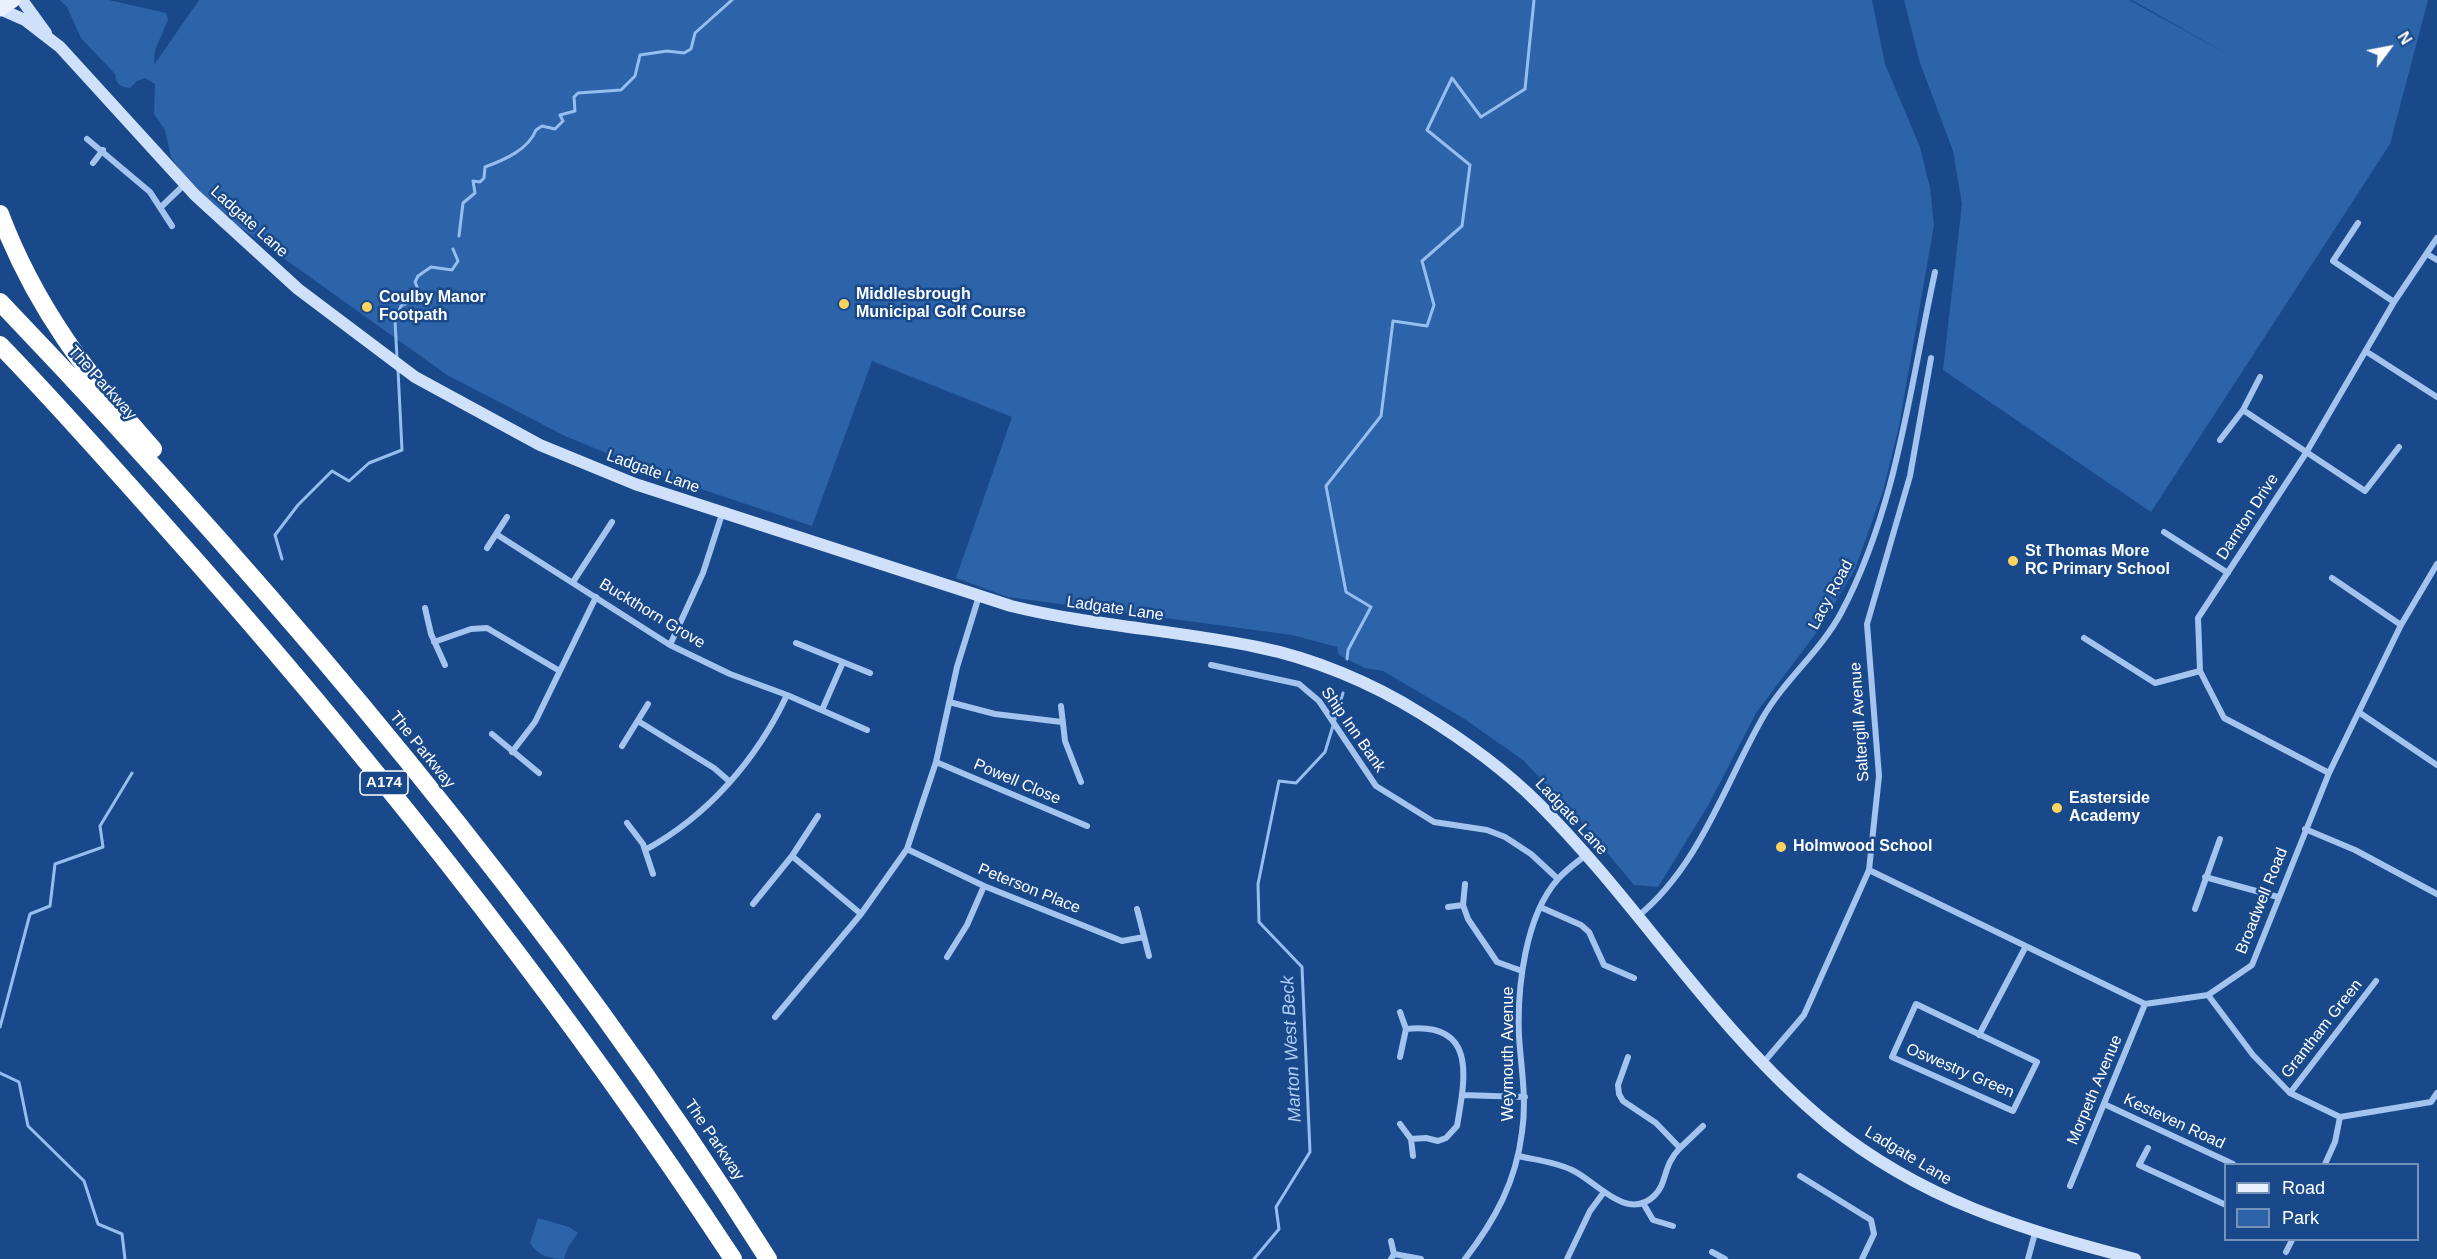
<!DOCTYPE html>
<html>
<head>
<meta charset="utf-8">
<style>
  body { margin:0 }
  #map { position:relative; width:2437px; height:1259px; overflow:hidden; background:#19498a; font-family:Arial,sans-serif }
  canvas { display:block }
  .legend { position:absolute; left:2224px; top:1163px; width:195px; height:78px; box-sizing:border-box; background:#19498a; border:2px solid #7592b9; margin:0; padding:8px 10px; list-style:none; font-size:18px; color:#fff }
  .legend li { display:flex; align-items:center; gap:12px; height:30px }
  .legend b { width:30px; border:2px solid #7592b9 }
  .north { position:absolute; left:2359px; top:18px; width:60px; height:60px; -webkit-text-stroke:4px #19498a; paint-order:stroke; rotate:58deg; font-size:16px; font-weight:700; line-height:24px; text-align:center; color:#fff }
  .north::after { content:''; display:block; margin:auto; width:21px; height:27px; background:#fff; clip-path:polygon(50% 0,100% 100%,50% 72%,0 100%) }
</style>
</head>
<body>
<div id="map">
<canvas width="2437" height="1259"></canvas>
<ul class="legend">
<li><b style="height:8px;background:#e9f1ff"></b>Road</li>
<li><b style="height:16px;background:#2c63a9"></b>Park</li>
</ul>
<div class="north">N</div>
</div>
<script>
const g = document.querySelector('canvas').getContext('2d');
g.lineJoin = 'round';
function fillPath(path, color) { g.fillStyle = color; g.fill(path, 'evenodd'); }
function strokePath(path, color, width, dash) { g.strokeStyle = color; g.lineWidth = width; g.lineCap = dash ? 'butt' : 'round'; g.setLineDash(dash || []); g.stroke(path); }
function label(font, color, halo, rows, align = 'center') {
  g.font = font + ' Arial,sans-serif'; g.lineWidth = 5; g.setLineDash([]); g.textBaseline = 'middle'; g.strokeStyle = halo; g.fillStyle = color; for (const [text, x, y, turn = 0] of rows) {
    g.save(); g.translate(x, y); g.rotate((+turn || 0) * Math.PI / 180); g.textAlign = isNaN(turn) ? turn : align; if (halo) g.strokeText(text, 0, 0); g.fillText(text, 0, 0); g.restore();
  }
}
const green = new Path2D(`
  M60,0H109L166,13L168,20L155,50L154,65L199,0H1872L1885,64L1920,147L1930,188L1934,225L1899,426L1883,491L1855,569L1820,628L1756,713L1709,804L1658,887L1634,885L1585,826L1523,760L1463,718L1383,671L1365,668L1339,655L1337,647L1292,635L1008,597L956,578L1012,417L872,361L812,526L659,475L565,436L447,375L195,195L171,157L165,130L154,114L155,84L145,78L137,81L130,88C120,87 116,84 115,74L81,38L67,7Z
  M1904,0H2129L2229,55L2132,0H2428L2390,144L2151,512L1943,370L1962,204L1953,151L1920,63Z
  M538,1218L569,1227L578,1233L568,1247L564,1259C549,1259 538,1256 530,1243Z`);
const stream = new Path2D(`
  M459,236L463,203L475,193L473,181L480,182L484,178L485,167C504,160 528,150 536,130L542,126L555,129L563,121L560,115L575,111L574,97L578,93L621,90L635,76L640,55L667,51L684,53L691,49L695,33L732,0
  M397,358L395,321L401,306L418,298L420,294L415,282L418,276L431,267L452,270L458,261L453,249
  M282,559L275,535L298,505L332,471L349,481L369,463L402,450L398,370
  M1347,659L1348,650L1371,607L1346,592L1326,486L1381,416L1393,321L1427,326L1434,305L1422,261L1462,226L1470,165L1427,130L1452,78L1481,117L1525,89L1534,0
  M0,1027L30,914L50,906L55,864L103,847L100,826L132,773
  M0,1073L19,1082L28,1126L84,1181L98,1224L122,1234L125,1259
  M1254,1259L1279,1229L1276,1207L1310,1152L1302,967L1259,922L1258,884L1279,781L1296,783L1325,752L1343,693`);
const street = new Path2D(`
  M87,139L150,192L172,226
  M93,163L103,150
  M161,207L185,184
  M2358,223L2333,261L2394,302
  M2427,254L2437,260
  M2367,352L2437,397
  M2243,410L2365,491L2399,447
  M2220,440L2243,410L2260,377
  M2164,532L2228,573
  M496,534L670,645L730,674L787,695L867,730
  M487,548L507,517
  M2332,578L2401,625
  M573,582L612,522
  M425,608L431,634L445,665
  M2084,638L2155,683L2200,671
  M434,642L471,629L487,628L558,670
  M796,643L870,673
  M670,645L703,573L722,514
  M1211,665L1299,684L1319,701L1376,786L1434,822L1487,830L1505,837L1531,854L1558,879
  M949,702L995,714L1062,722
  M1061,706L1065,741L1081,782
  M822,710L843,662
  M2360,713L2437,765
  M638,721L714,768L729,781
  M492,734L539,773
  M622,746L648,704
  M512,752L535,722L596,597
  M936,762L1087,826
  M2329,773L2224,718L2200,671L2198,618L2306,453L2394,302L2437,238
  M627,823L643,844L653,874
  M2305,829L2355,850L2437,894
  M907,849L984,886L1122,941L1144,937
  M645,850C708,816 757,759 787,695
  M792,856L861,914
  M1869,870L2145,1004L2208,995L2252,965L2329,773L2401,625L2437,564
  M2205,877L2278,897
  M1465,884L1463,905L1468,919L1497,962L1522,971
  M753,904L792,856L818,816
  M1448,907L1463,905
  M1540,907L1581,925L1589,932L1604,965L1634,978
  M1137,909L1149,956
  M2195,909L2220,839
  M1637,917C1699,867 1724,786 1762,719C1784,680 1820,652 1841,613C1897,508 1910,386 1935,272
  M947,957L967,925L984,886
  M2208,995L2253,1055L2290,1093L2340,1117L2431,1102L2437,1093
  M1916,1004L2037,1062L2013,1111L1892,1057Z
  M775,1017L861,914L907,849L936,762L957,667L979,596
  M1406,1029C1478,1021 1465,1079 1457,1126L1446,1138L1438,1141L1426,1138L1411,1139
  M1979,1035L2025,948
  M1400,1057L1406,1029L1400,1012
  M1763,1063L1804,1015L1869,870L1879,776L1867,624L1910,476L1931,358
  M2290,1093L2376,981
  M1462,1095L1525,1097
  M2104,1104L2233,1164
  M1400,1124L1411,1139L1413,1156
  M1680,1148L1703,1126
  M2148,1148L2139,1165L2226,1205
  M1518,1156C1536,1160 1556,1162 1572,1170C1596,1181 1627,1222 1654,1196C1668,1183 1662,1166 1680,1148L1656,1123L1623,1101L1619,1094L1618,1085L1628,1057
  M2325,1164L2335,1142L2340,1117
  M1800,1176L1871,1220L1874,1234L1862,1259
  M2070,1186L2145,1004
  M1643,1203L1653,1220L1673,1226
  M1391,1241L1394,1254L1391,1259
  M1712,1252L1725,1259
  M2286,1252L2292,1240
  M1394,1254L1421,1259
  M1465,1259C1495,1220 1516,1182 1522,1132C1527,1099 1521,1068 1519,1036C1517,988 1525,916 1558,879C1566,870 1577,862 1586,855
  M1567,1259L1590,1211L1604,1192
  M2028,1259L2035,1233`);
const secondary = new Path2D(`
  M22,0L46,33
  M0,9L25,20L60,47L195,195L298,289L415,377L540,445L635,484L1011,606C1092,626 1175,630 1257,647C1313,658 1372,683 1420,713C1462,739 1503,768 1538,803C1640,905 1716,1032 1828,1124C1922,1200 2020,1229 2135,1259`);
const primary = new Path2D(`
  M0,9L13,0`);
const highway = new Path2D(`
  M0,214C35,307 88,376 153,449
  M0,302C282,597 550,913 768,1259
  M0,345C68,415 133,490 198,563C392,783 572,1014 733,1259`);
const markers = [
  [844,304,6,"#ffd35f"],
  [367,307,6,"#ffd35f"],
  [2013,561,6,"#ffd35f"],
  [2057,808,6,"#ffd35f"],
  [1781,847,6,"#ffd35f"]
];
const shields = [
  [384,783,48]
];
const shieldNames = [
  ["A174",384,783]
];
const streetNames = [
  ["Ladgate Lane",249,222,42],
  ["The Parkway",102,383,48],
  ["Ladgate Lane",653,472,20],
  ["Darnton Drive",2248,517,-57],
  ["Lacy Road",1831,595,-62],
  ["Ladgate Lane",1115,609,8],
  ["Buckthorn Grove",652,614,31],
  ["Saltergill Avenue",1860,722,-94],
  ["Ship Inn Bank",1353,730,55],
  ["The Parkway",422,750,51],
  ["Powell Close",1017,782,23],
  ["Ladgate Lane",1571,817,47],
  ["Peterson Place",1029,889,22],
  ["Broadwell Road",2262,901,-68],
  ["Grantham Green",2322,1029,-52],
  ["Weymouth Avenue",1509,1054,-90],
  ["Oswestry Green",1960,1071,23],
  ["Morpeth Avenue",2095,1090,-67],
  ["Kesteven Road",2174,1122,25],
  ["The Parkway",714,1140,56],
  ["Ladgate Lane",1908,1156,31]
];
const poiNames = [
  ["Middlesbrough",856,295],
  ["Municipal Golf Course",856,313],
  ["Coulby Manor",379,298],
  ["Footpath",379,316],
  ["St Thomas More",2025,552],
  ["RC Primary School",2025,570],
  ["Easterside",2069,799],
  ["Academy",2069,817],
  ["Holmwood School",1793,847]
];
const waterNames = [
  ["Marton West Beck",1292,1049,-93]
];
fillPath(green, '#2c63a9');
strokePath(stream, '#95bef0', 3);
strokePath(street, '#a2c4ee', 6);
strokePath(secondary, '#cfe1fa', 12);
strokePath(primary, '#e9f1ff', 15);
strokePath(highway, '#fff', 18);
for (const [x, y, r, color] of markers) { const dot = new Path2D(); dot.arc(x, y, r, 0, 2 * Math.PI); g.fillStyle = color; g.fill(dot); strokePath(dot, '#19498a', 2); }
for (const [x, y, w] of shields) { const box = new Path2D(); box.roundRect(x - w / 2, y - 12, w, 24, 4.5); g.fillStyle = '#19498a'; g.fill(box); strokePath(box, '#fff', 1.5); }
label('bold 15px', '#fff', null, shieldNames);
label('16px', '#fff', '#19498a', streetNames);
label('bold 16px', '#fff', '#19498a', poiNames, 'left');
label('italic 18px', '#aecef5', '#19498a', waterNames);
</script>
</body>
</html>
